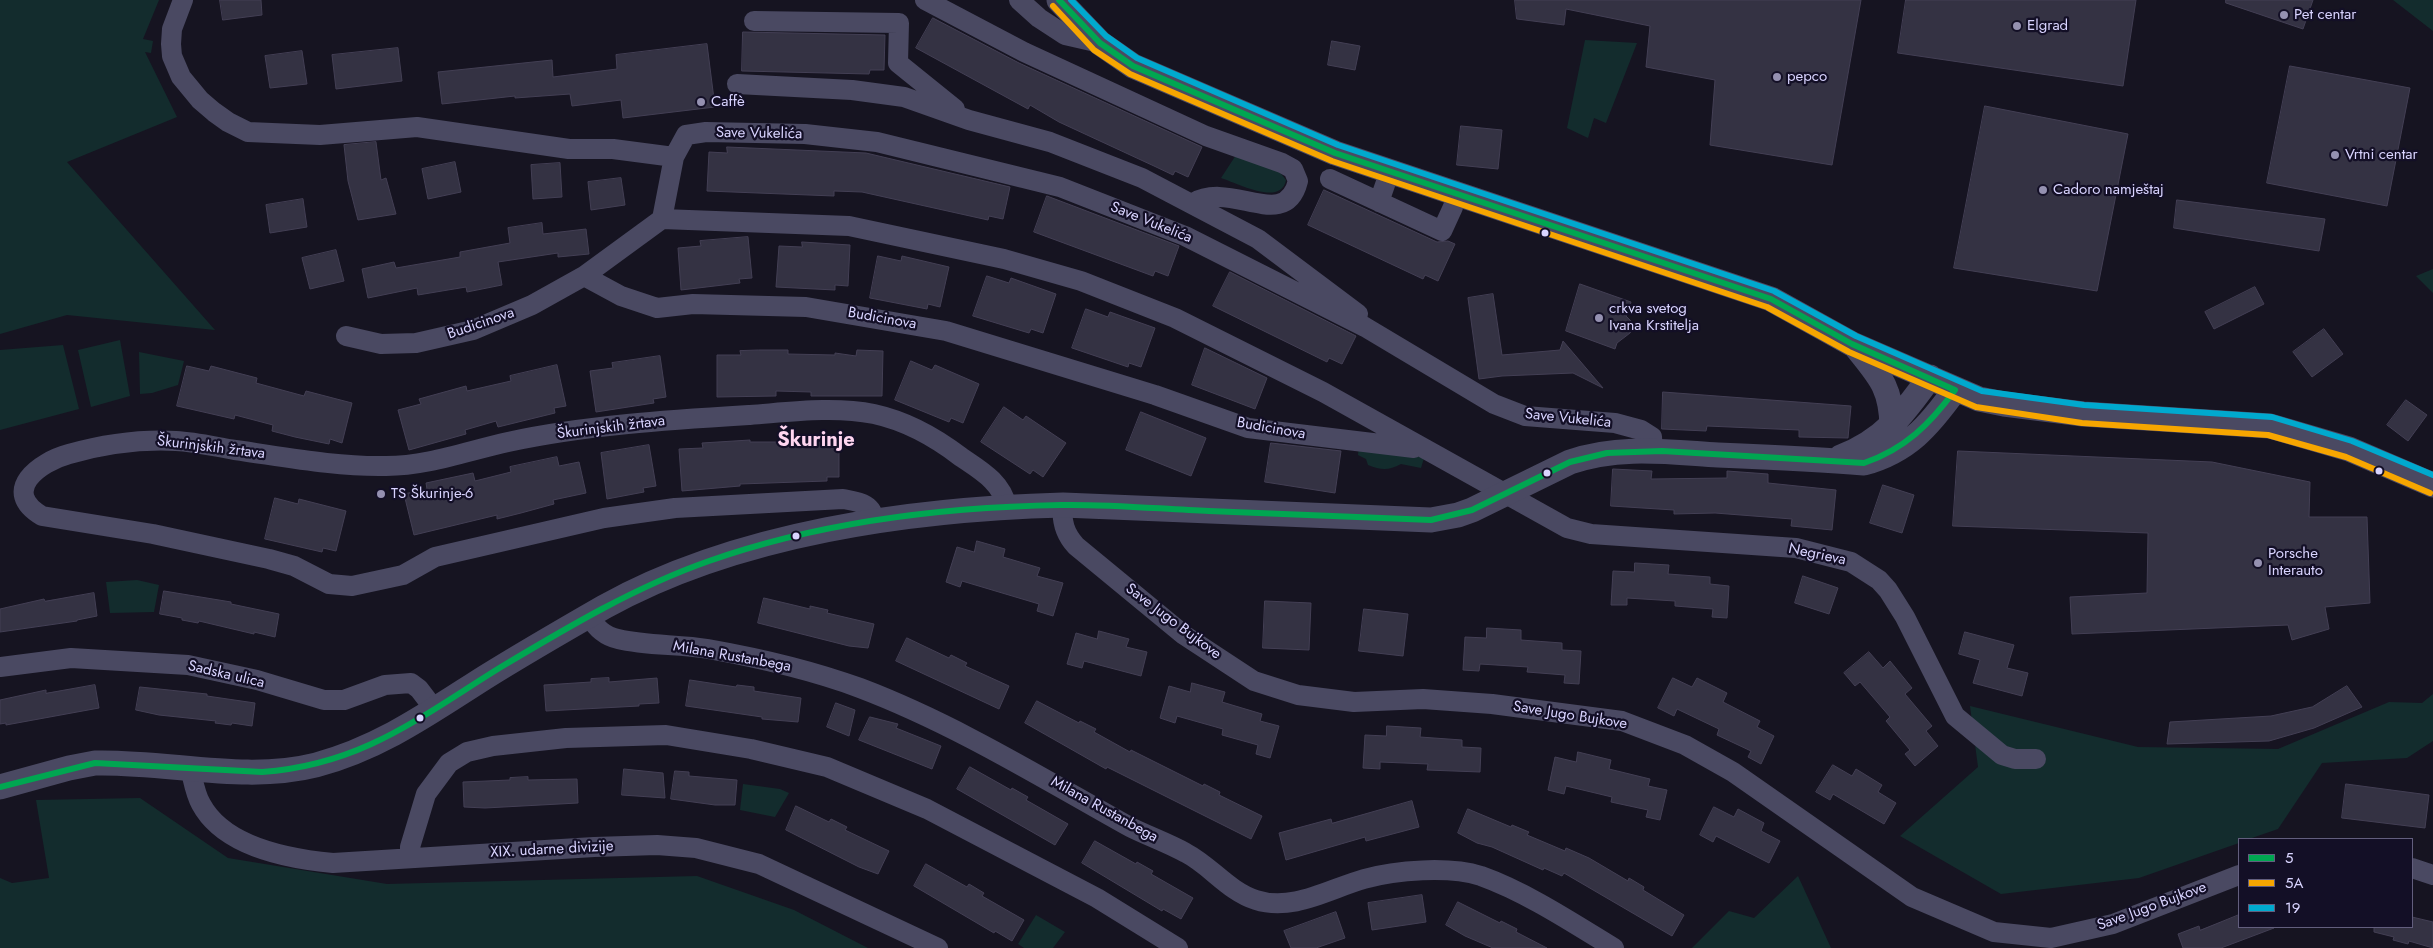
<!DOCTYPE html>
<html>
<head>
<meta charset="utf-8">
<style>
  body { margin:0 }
  #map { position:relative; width:2433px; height:948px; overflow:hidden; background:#161421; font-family:Jost,sans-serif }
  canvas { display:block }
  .legend { position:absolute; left:2238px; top:838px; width:175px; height:90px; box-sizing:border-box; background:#130f26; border:1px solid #625e7d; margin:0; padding:6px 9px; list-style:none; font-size:15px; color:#d9d4ff }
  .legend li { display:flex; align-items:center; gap:10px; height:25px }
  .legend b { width:25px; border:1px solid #625e7d }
</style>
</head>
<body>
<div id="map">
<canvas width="2433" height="948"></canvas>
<ul class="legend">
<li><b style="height:6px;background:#00a651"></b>5</li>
<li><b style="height:6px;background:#f7a600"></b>5A</li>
<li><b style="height:6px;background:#00a9ce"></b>19</li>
</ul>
</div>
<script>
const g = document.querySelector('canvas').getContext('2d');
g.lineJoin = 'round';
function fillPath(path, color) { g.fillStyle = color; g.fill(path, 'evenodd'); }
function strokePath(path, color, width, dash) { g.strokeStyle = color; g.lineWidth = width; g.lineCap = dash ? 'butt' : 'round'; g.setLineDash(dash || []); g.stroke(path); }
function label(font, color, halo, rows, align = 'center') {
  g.font = font + ' Jost,sans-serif'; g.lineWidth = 4.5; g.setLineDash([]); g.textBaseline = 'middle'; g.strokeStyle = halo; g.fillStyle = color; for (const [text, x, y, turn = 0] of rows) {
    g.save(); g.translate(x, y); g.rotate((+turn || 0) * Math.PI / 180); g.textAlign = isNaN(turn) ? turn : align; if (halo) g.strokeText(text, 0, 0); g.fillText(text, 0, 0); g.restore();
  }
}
const green = new Path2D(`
  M0,0H159L143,39L153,41L151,53L145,52L177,117L67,162L215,330L67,315L0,334Z
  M2393,0H2433V31Z
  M1585,40L1637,43L1606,123L1594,118L1588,138L1567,128Z
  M1238,152C1254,159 1276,164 1286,180C1281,207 1237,183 1221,178Z
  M2433,269V293L2416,276Z
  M120,340L130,396L91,407L78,350Z
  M63,345L79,409L0,430V350Z
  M139,352L184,361L178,385L152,393L140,394Z
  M1359,444L1424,458L1421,468L1401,464C1388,471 1381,470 1368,465L1366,459L1358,455Z
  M137,580L159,585L154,612L110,613L106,582Z
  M2433,694V741L2407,758L2322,763L2278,829L2249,839H2239V843L2139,878L2001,894L1900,836L1978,767L1970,706L2138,747L2278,749L2389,702L2422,703Z
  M743,784L780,789L789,793L775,817L740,810Z
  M140,798L228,858L387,884L697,876L794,910L868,948H0V878L12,883L49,878L36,800Z
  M1798,876L1831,948H1692L1729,911L1754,918Z
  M1036,915L1065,932L1053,948H1024L1018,944Z`);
const building = new Path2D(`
  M220,0H261L262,15L223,20Z
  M1515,0H1861L1832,165L1710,145L1715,80L1646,67L1650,26L1566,9L1564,25L1517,19Z
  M1906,0H2136L2123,86L1898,53Z
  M2226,0H2313L2303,29L2226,3Z
  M933,18L1019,63L1202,147L1188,177L1175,171L1173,175L1154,166L1059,122L1030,105L1028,109L916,48Z
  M743,32L885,35L884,70H870L869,74L742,71Z
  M1332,41L1360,46L1355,70L1328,65Z
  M707,44L715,107L623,118L621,100L572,106L570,94L515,98V96L442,104L438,72L552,60L553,77L617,69L616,55Z
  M398,48L402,81L336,89L332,55Z
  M302,51L307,84L270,88L265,56Z
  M2290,66L2410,88L2387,206L2267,183Z
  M1985,106L2128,134L2097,291L1954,268Z
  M1461,126L1502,130L1498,169L1457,165Z
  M376,142L381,180L386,178L396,214L358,220L348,181L344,145Z
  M727,147L866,153L1010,187L1003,219L989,216L988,220L862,192L834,191V196L707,191L709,152L727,153Z
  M455,162L461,192L428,199L422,169Z
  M560,163L562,197L533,199L531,165Z
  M621,178L625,205L591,210L588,182Z
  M1324,190L1437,242L1448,241L1455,244L1438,281L1425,275L1423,279L1308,225Z
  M1047,196L1179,246L1168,276L1155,271L1153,276L1034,232Z
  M303,199L307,227L270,233L266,205Z
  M2177,200L2325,219L2319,251L2174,228Z
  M542,223L543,234L586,229L589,254L558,257V253L498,262L502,285L467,292L466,287L418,295L417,288L368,298L362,269L394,262L396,268L460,257V252L510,243L508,228Z
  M748,237L752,278L739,279L740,283L681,290L678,248L701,246L700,241Z
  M802,242L850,245L848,286L835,285V290L776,287L779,246L802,247Z
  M336,250L344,281L310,289L302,258Z
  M878,256L901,261L902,256L949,267L940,307L928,304L927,309L870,298Z
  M1230,272L1356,336L1342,364L1329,358L1327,362L1213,306Z
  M987,276L1009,283L1011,278L1056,294L1043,333L1031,329L1029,333L973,316Z
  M1580,284L1631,302L1626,316L1631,321L1633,327L1630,333L1617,343L1615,349L1566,331Z
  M2255,287L2264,304L2214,329L2205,312Z
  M1493,294L1502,355L1560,350L1563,341L1603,388L1573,373L1502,376L1479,379L1468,298Z
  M1086,309L1108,317L1110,312L1155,328L1141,367L1129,363L1128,367L1072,348Z
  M2324,329L2343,354L2312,377L2293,352Z
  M1205,348L1267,378L1255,409L1192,385Z
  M759,350H788V354L835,355V353L856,356L857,350L883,351L882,396H811V392L776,391V396L717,397V355H741L740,351Z
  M660,356L666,397L653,399L654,403L596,412L590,371L613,368L612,363Z
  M911,361L932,370L935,365L979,384L963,423L951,418L949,422L895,400Z
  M557,365L566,406L554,408L555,413L498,427L496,421L465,430L466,434L409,450L398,410L421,404L419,399L466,386L467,391L511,381L510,376Z
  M187,366L209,371L211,366L257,378L256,383L304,396L306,391L352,403L342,443L330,439L329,444L295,437L272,431L273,425L235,415L234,419L177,406Z
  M1663,392L1851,406L1848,438L1799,437V430L1707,426L1706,431L1662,429Z
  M2406,400L2427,415L2408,441L2387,425Z
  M1004,407L1023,420L1026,416L1066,443L1043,477L1033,470L1030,474L981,442Z
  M1141,412L1206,438L1191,476L1126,450Z
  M791,436H839V477H827V481L740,484V486L682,491L679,449L703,448L702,443L750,440V442H791Z
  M1271,443L1341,451L1335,493L1265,482Z
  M649,445L656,486L643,488L644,492L607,499L601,453Z
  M1958,451L2212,462L2310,482L2309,517H2367L2370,603L2325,607L2329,629L2292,640L2288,625L2072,634L2070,597L2147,593L2148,533L1953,526Z
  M557,457L559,466L579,462L586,493L553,500L554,504L521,513L497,519V515L414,535L404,494L427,489L426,483L473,473L475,481L511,472L510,467Z
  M1613,469L1652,471L1651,479L1727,478V471L1768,474V483L1836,490L1832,530L1791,526L1792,519L1715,513L1674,514V510L1611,506Z
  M1883,485L1914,495L1902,533L1870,523Z
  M275,498L298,504L299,499L346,511L336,551L323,548L322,552L265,539Z
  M977,541L1005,549L1003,557L1040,568L1037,576L1063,583L1053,616L1037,611L1039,604L962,581L960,587L946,582L957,547L974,552Z
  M1635,563L1669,565L1668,574L1710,577V584L1729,586L1727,618L1712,617L1713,609L1675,606V601L1627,598V605H1611L1613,571L1634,572Z
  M1803,576L1838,588L1829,614L1795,603Z
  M164,591L231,602V604L279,614L275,637L254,632V634L199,621L198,623L182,620V618L160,614Z
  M94,593L97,616L77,620V621L0,632V609L44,599L45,601Z
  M764,598L810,609V606L828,610L827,613L874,624L868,648L849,646L758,623Z
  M1265,601L1311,603L1309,650L1263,648Z
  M1364,609L1408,614L1403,656L1359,651Z
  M1487,628L1521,630V640L1562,643V650L1581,651L1579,684L1564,683L1565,675L1527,672L1528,667L1480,664L1479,671L1463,670L1465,637L1486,638Z
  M1099,631L1129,639L1126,647L1147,652L1141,676L1084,661L1082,668L1067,664L1076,633L1097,639Z
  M1965,632L2014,645L2007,668L2028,673L2022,696L1973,683L1980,660L1959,654Z
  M907,638L949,658L951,655L967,663L965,666L1009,686L999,709L896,661Z
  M1869,652L1883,668L1890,661L1912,688L1905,694L1932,726L1926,731L1938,746L1915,766L1905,754L1910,750L1886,721L1890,717L1860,682L1855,686L1844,673Z
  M609,678V682L657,678L659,703L639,704V706L546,711L544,685L591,682V679Z
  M1673,678L1692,687L1697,678L1727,693L1723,702L1760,721L1757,727L1774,736L1761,764L1748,757L1751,751L1717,735L1719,729L1677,709L1674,716L1658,708Z
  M690,680L736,687L737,685L754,687V691L801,698L798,722L762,719V717L686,706Z
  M1192,683L1225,692L1222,702L1262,714L1260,721L1279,726L1270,758L1256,754L1258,745L1222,735L1223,729L1177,716L1175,723L1160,718L1169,686L1190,692Z
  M95,685L99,708L6,725V723L0,724V700L46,690V693Z
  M2347,686L2362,707L2314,728L2269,741L2167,744L2170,722L2271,716L2312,707Z
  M140,687L207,694V696L255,703L252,726L232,723L231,725L215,723L216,721L159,715L136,710Z
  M1037,701L1079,723L1080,721L1096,729L1094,732L1130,752L1131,750L1203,786L1204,784L1220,792L1219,795L1262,816L1251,839L1107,767L1106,769L1025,723Z
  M836,703L855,710L849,736L827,727Z
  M870,717L898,724L896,728L941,746L932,769L859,740Z
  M1387,726L1421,728L1420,737L1462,740V747L1481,748L1480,772L1427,770L1428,764L1380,762V769L1363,768L1365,735L1386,736Z
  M1578,752L1611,760L1609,769L1650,779L1648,786L1667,790L1660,820L1646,817L1648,810L1611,802L1612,797L1566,786L1564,794L1548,790L1555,757L1576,762Z
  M1833,765L1852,776L1856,769L1882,785L1878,792L1896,803L1884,824L1833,794L1830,800L1816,792Z
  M970,767L1011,790L1012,788L1028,797L1026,800L1068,824L1055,845L957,789Z
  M624,769L663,773L665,798L622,795Z
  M675,771L689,772V776L737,780L735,805H715L671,799Z
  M528,777V780L577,779L578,803L485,808L464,807L463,782L510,780V778Z
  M2346,784L2429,795L2425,828L2342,818Z
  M1412,801L1419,827L1366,841L1365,837L1286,860L1279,833L1331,819L1332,823Z
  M796,806L829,822L831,819L847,827L845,830L889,851L878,874L859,867L786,830Z
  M1714,807L1734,817L1738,809L1764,823L1761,831L1780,841L1769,863L1716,836L1713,842L1700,835Z
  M1468,809L1511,827L1512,825L1529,832L1527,835L1565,851L1566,848L1589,858L1628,881L1629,878L1644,887L1643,890L1684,915L1672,936L1564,873L1562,876L1544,868L1543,870L1492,847L1477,843L1458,833Z
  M1095,841L1136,864L1137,862L1153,871L1151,874L1193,898L1181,919L1163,909L1162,911L1082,863Z
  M926,864L967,887L969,884L984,893L982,896L1024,920L1012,941L995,931L994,933L914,886Z
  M1422,895L1426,922L1372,930L1368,903Z
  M1458,902L1500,923L1501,921L1517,929L1516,932L1547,948H1493L1465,936L1446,925Z
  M1336,912L1345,938L1316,948H1291L1284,931Z
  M2239,915V927L2274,928L2221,948H2183L2178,934L2199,926L2200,930Z
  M2412,917L2433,922V948L2409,941L2408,944L2393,940L2394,937L2374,932V927H2412Z`);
const minor = new Path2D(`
  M183,0L172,29L171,44L172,56L181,77L200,100L214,112L228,122L248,132L320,135L417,127L569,149H613L674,157
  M925,0L1024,52L1206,136L1282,163L1293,169L1298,181C1285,233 1231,180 1193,203
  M1019,0L1039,18L1065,35L1100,43
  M754,21L899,23L898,63L955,109
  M737,84L852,90L904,97L969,120L1050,142L1142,178L1258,239L1358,314
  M1330,179L1442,231L1453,207
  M1379,202L1386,182
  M662,219L674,157L686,135L706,132L805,134L877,142L1060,187L1185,236L1365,327L1494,404L1525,416L1615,423L1641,430L1652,437L1653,451
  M584,276L621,296L657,308L693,304L806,307L946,331L1155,395L1248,428L1414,448
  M346,336L381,344L416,343L473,330L532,305L584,276L662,219L849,226L1004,259L1081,281L1175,318L1323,392L1567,528L1591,534L1796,548L1851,562L1879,580L1888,590L1905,617L1955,716L2002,755L2015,759H2036
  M1063,505C1061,522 1065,534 1076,546L1184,635L1254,681L1298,695L1354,702L1423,699L1492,704L1622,721L1685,745L1733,772L1912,897L1994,932L2051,938L2113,924L2239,875
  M874,521C873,503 858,502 843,499L675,508L604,518L435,557L403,575L352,586L329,584L294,566L269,559L153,534L42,516C0,491 39,462 69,454C105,444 140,439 176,441C196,442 216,447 235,450C285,457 336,467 386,466C428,466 467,451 508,442C587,425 669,420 750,415C790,412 834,406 874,414C906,421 935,437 961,457C980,470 1002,482 1007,507
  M589,616C596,628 604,636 618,639C647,646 678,644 708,649C759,658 811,670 860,688C955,724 1042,778 1130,827C1148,836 1168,843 1186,853C1211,866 1228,891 1256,900C1292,912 1329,889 1364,879C1396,870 1449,866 1481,876C1526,892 1573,923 1614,948
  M0,667L71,658L188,665L257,680L324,700H344L385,685L411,683L419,689L435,710
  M190,768C193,779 195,794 201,804C224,847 290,859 333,863L594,847L657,845L696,848L759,864L938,948
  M410,858V847L426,794L449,763L467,752L493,746L566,738L666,735L751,749L827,767L927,809L1097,898L1178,948
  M2412,868L2433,875`);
const tertiary = new Path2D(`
  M1059,0L1100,43L1133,66L1335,153L1771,299L1852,344L1979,399L2004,404L2083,414L2270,426L2349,449L2433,485
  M1856,347C1880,377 1891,387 1892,426
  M1841,457C1885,440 1904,413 1930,377
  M0,787L69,768L95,763C168,761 245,783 316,765C380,748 429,713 484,678C524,653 564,630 604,607C737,533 912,509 1063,505L1431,520L1458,515L1472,510L1570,462C1619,445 1668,452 1718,455C1767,457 1816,459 1864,463C1908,451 1929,426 1955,390`);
const bus1 = new Path2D(`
  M0,787L95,763L262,772C362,765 420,717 501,667C568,627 635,587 709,561C820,522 944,507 1061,505C1110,504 1160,509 1209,511C1283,514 1357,517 1431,520L1472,510L1570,462L1607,453L1662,451L1864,463C1905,449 1930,424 1955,390L1852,344L1771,299L1335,153L1133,66L1100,43L1059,0`);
const bus2 = new Path2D(`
  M1053,6L1094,50L1130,74L1332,161L1767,307L1849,352L1976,407L2082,423L2268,435L2346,457L2430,493`);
const bus3 = new Path2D(`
  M1071,0L1106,36L1137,58L1338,145L1774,291L1856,336L1982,391L2084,405L2272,417L2352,441L2433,475`);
const markers = [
  [2284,15,5,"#9591b1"],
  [2017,26,5,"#9591b1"],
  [1777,77,5,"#9591b1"],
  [701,102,5,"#9591b1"],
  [2335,155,5,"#9591b1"],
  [2043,190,5,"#9591b1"],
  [1545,233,4.5,"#d9d4ff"],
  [1599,318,5,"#9591b1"],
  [2379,471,4.5,"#d9d4ff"],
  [1547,473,4.5,"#d9d4ff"],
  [381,494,5,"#9591b1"],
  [796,536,4.5,"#d9d4ff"],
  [2258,563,5,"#9591b1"],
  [420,718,4.5,"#d9d4ff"]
];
const poiNames = [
  ["Pet centar",2294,15],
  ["Elgrad",2027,26],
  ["pepco",1787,77],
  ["Caffè",711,102],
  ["Vrtni centar",2345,155],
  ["Cadoro namještaj",2053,190],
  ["crkva svetog",1609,309],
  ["Ivana Krstitelja",1609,326],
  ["TS Škurinje-6",391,494],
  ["Porsche",2268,554],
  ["Interauto",2268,571]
];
const streetNames = [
  ["Save Vukelića",759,134,1],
  ["Save Vukelića",1151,223,22],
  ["Budicinova",882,319,10],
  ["Budicinova",481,324,-19],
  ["Save Vukelića",1568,419,6],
  ["Škurinjskih žrtava",611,428,-7],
  ["Budicinova",1271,429,10],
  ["Škurinjskih žrtava",211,448,7],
  ["Negrieva",1817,555,12],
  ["Save Jugo Bujkove",1173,622,37],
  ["Milana Rustanbega",732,657,10],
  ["Sadska ulica",226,675,13],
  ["Save Jugo Bujkove",1570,716,9],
  ["Milana Rustanbega",1104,810,29],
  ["XIX. udarne divizije",552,850,-3],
  ["Save Jugo Bujkove",2152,907,-20]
];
const districtNames = [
  ["Škurinje",816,441]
];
fillPath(green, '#132c2d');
fillPath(building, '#343243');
strokePath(building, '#433f54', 1);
strokePath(minor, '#4a4962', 20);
strokePath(tertiary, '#4a4962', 25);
strokePath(bus1, '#00a651', 6);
strokePath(bus2, '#f7a600', 6);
strokePath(bus3, '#00a9ce', 6);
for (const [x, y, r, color] of markers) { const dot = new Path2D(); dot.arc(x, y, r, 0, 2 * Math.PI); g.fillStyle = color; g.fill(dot); strokePath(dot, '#130f26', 2); }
label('15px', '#d9d4ff', '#130f26', poiNames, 'left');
label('15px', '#d9d4ff', '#130f26', streetNames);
label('bold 20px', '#ffd6f0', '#130f26', districtNames);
</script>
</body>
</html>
